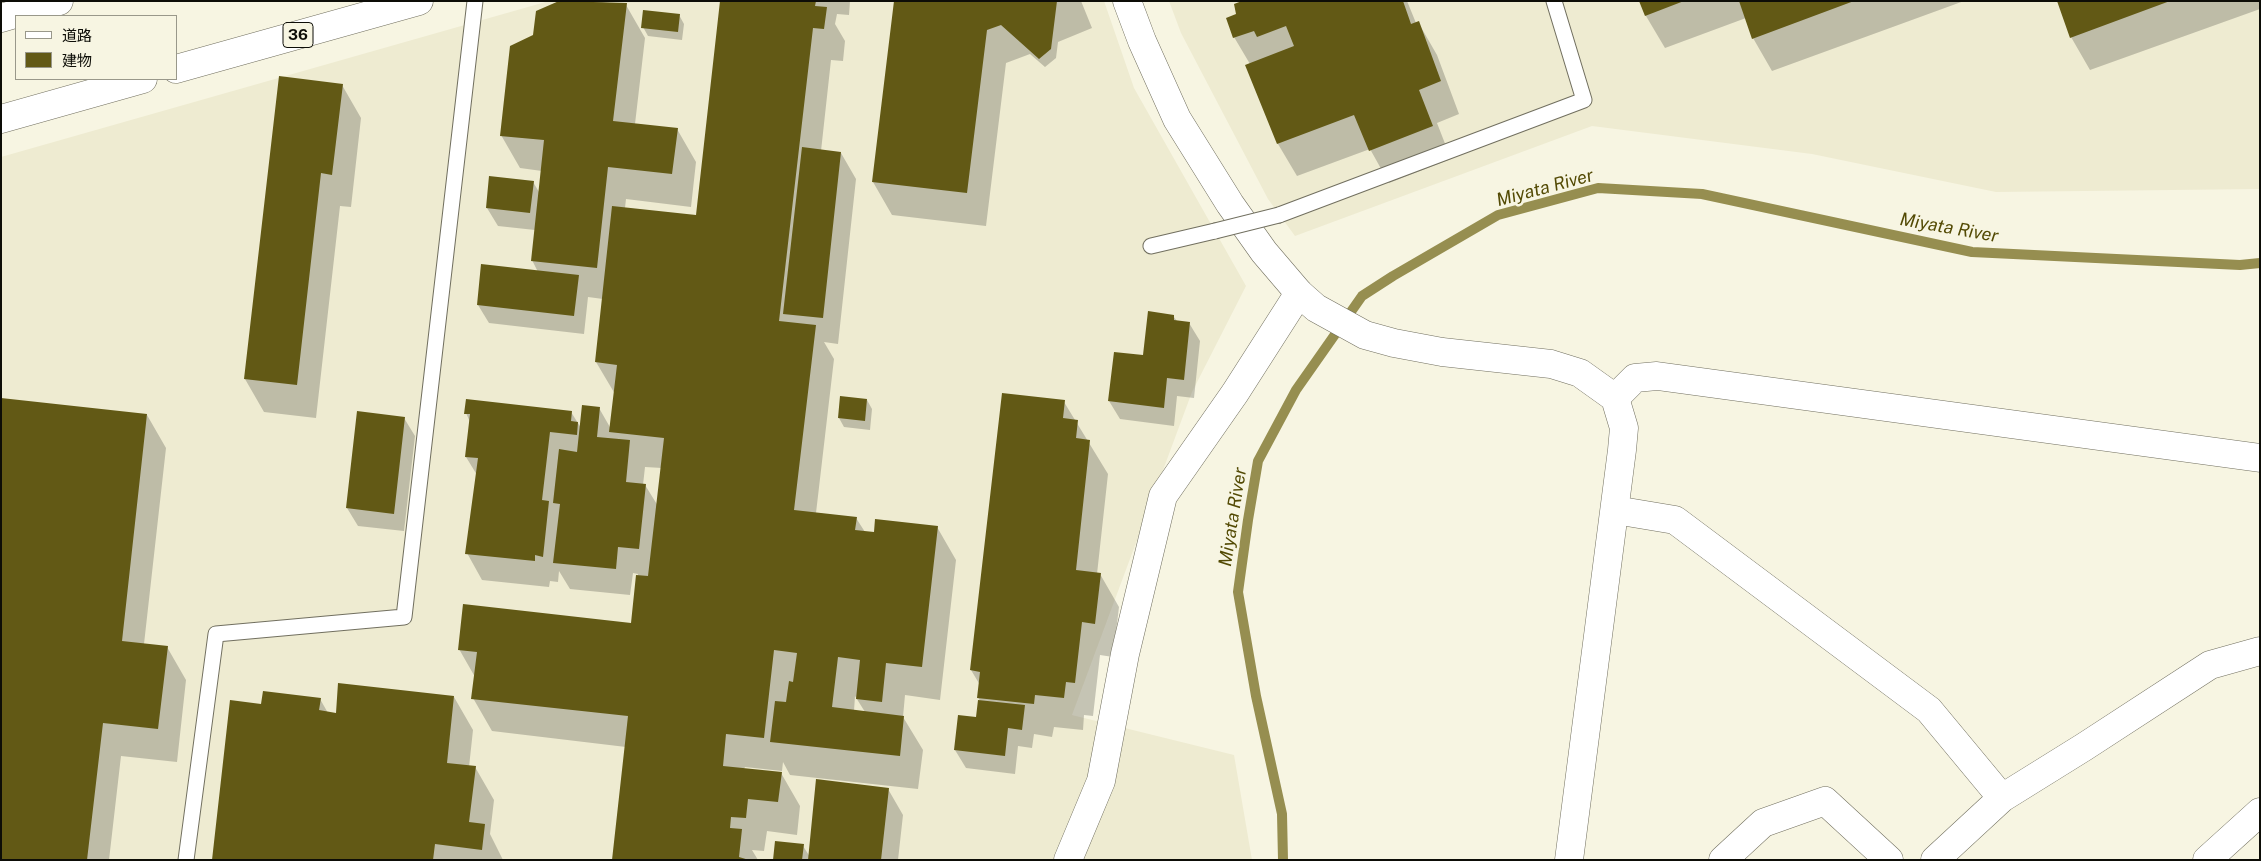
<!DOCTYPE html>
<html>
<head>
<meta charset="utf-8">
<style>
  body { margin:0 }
  #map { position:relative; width:2261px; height:861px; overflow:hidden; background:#f7f5e2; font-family:"Public Sans","Noto Sans JP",sans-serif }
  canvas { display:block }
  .frame { position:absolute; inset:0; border:2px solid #0d0d07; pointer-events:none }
  .legend { position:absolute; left:15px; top:15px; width:162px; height:65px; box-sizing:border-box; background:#f7f5e2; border:1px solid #99988a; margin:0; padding:6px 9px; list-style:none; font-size:15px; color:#0d0d07 }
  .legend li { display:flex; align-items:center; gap:10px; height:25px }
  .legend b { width:25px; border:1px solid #99988a }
</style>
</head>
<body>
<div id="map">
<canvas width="2261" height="861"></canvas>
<div class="frame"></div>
<ul class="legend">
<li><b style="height:6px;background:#fff"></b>道路</li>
<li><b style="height:14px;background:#625915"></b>建物</li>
</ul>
</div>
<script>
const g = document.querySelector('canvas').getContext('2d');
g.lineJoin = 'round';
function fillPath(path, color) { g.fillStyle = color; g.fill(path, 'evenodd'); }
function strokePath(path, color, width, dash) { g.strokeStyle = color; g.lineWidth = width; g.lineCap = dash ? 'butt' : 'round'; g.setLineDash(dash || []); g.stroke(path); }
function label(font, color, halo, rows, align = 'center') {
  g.font = font + ' "Public Sans",sans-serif'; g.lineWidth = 5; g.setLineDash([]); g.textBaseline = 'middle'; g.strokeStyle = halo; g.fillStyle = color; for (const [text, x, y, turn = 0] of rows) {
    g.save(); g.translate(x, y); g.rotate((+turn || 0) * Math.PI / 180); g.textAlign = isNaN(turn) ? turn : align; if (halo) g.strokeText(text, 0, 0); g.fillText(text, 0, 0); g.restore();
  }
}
const built = new Path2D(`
  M549,1H1104L1134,88L1246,286L1192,392L1072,715L1234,755L1252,860H1V157Z
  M1169,1H2260V189L1996,192L1812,154L1592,126L1295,236L1268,199L1181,33Z`);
const shadow = new Path2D(`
  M562,1H594L626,5L645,38L635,124L677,129L696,162L691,207L626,199L625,208L697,216L721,1H850L849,15L837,14L835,24L845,41L843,61L831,60L821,151L841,153L856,179L838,344L824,342L834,359L816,513L856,518L865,532L875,533L937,527L956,560L940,700L905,695L903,717L923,750L918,789L790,775L783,762L782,771L745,767L744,769L781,773L800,806L797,835L767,831L764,851L752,850L758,860H613L626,747L492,731L473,698L475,677L459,649L632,625L638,574L633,573L630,595L570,589L559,571L558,582L550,581L549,587L482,580L467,553L477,475L466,457L470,422L466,413L571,412L581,428L599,408L611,429L615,394L596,362L603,299L588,297L584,334L489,323L478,305L482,265L538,272L532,260L535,230L498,226L487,208L533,182L539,192L542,171L520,168L501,135L534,36ZM645,467L662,468L658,506L645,485H643ZM855,696L865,712L854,711Z
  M1081,1L1092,28L1058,42L1056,58L1045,67L1030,54L1006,63L986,226L892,215L873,182L896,2Z
  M1245,1H1407L1416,23L1418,22L1437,55L1459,114L1437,123L1451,159L1389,183L1370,149L1297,176L1278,144L1250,64L1234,37L1238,15Z
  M1641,1H1964L1772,71L1753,38L1746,18L1665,48L1646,16Z
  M2058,1H2260V9L2090,70L2071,37Z
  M679,15L684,24L682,40L648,36L643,27Z
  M280,78L342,85L361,118L351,207L340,206L316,418L264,412L245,379Z
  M1173,316L1177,321L1189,323L1200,341L1194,398L1177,396L1174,426L1120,419L1109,401Z
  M867,400L872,409L870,430L844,427L839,418Z
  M1064,402L1108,474L1097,574H1100L1119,607L1113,657L1100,655L1093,716L1084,715L1083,730L1054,727L1052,737L1034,734L1032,748L1018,746L1015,774L966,768L955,750L977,718L980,701L978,697L980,685L971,670Z
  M147,415L166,448L144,644L167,647L186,680L177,762L121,756L109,860H1Z
  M404,418L415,436L404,531L358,526L347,508Z
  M454,697L473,730L469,767H475L494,800L490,834L503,860H214L262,706L320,699L328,713L337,714Z
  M888,789L903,815L898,860H774L803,846L810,857Z`);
const stream = new Path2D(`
  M1283,860L1282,814L1256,696L1238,592L1248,520L1258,461L1296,390L1362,296L1393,276L1498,215L1598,188L1702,194L1972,252L2240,265L2260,263`);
const building = new Path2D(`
  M559,1L627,3L613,121L678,128L672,174L608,167L597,268L531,261L544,140L500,136L510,46L533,35L536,11Z
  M720,1H816L815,6L827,7L824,29L813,28L779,321L816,325L794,510L857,517L855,530L874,532L875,519L938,526L922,667L886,663L882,702L856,699L860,660L838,657L832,707L904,716L900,756L770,742L775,701L786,702L789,681L793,682L797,653L774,650L764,738L726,734L723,766L782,772L778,802L748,799L746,818L731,817L730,828L742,829L739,857L749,860H612L628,716L471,699L477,652L458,650L463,604L631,623L636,575L648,576L664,438L609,432L617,365L595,362L612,206L696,215Z
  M894,1H1057L1051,49L1039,59L1001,25L987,30L967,193L872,182Z
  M1242,1H1403L1411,24L1419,21L1441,81L1419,90L1433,126L1369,151L1354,115L1277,144L1245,65L1294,46L1286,26L1257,37L1254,31L1233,38L1226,18L1236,14L1234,4Z
  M1639,1H1684L1645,16Z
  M1739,1H1854L1752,39Z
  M2057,1H2170L2070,38Z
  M643,10L680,14L678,32L641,28Z
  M279,76L343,84L332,175L321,173L297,385L244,379Z
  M802,147L841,152L823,318L783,314Z
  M489,176L534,181L530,213L486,208Z
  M481,264L579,275L574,316L477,305Z
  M1148,311L1174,315V320L1190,322L1184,380L1167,378L1164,408L1108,401L1114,352L1143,355Z
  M1002,393L1065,400L1063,418L1078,420L1076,438L1090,440L1076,570L1101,573L1095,624L1082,622L1075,683L1066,682L1064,698L1035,695L1034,704L977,698L980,672L970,670Z
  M840,396L867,399L865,421L838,418Z
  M1,398L147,414L122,641L168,646L158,729L103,723L87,860H1Z
  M466,399L572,411L571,421L578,422L577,435L550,432L542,500L549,501L543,557L535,555V561L465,554L478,458L465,457L470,414H464Z
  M582,405L600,407L597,437L630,440L626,482L646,484L639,549L618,547L616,569L553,563L560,504L553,503L559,449L577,452Z
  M357,411L405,417L394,514L346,508Z
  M338,683L454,696L447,763L476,766L469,822L485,824L482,850L435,844L433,860H212L230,700L261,704L263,691L321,698L319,710L336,713Z
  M978,700L1025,705L1022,730L1008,728L1005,756L954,750L958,715L976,717Z
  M816,779L889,788L881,860H808Z
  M775,841L804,844L802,860H773Z`);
const lane = new Path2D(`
  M1279,215L1584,100L1554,1
  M1151,246L1215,231
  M186,860L216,634L404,617L475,1`);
const street = new Path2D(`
  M1,18L59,1
  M1615,398L1635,378L1657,376L2260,458
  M1615,510L1675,520L1929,710L2002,798
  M1068,860L1101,781L1125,654L1163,496L1235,393L1299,293
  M1723,860L1763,823L1825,801L1889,860
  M1935,860L2002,798L2084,747L2210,665L2260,651`);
const secondary = new Path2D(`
  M1127,1L1142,41L1177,119L1230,204L1264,252L1299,293L1316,308L1365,335L1394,343L1442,352L1551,364L1580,373L1615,398L1624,428L1622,450L1569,860
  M2207,860L2260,812`);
const primary = new Path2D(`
  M176,69L419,1
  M1,119L143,79`);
const laneBridge = new Path2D(`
  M1215,231L1279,215`);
const shields = [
  [298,35,30]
];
const shieldNames = [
  ["36",298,35]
];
const waterNames = [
  ["Miyata River",1545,188,-15],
  ["Miyata River",1949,228,10],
  ["Miyata River",1233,517,-81]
];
fillPath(built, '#eeebd1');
fillPath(shadow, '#0003');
strokePath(stream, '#968e50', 10);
fillPath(building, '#625915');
strokePath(lane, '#716f5f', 17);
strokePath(street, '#716f5f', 29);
strokePath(secondary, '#716f5f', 29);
strokePath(primary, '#716f5f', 29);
strokePath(lane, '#fff', 15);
strokePath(street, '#fff', 28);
strokePath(secondary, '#fff', 28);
strokePath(primary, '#fff', 28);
strokePath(laneBridge, '#716f5f', 17, []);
strokePath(laneBridge, '#fff', 15);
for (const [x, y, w] of shields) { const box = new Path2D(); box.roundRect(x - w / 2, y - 12.5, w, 25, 4); g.fillStyle = '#f7f5e2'; g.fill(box); strokePath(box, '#0d0d07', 1); }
label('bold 15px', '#0d0d07', null, shieldNames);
label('italic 18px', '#534a04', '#f7f5e2', waterNames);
</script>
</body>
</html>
